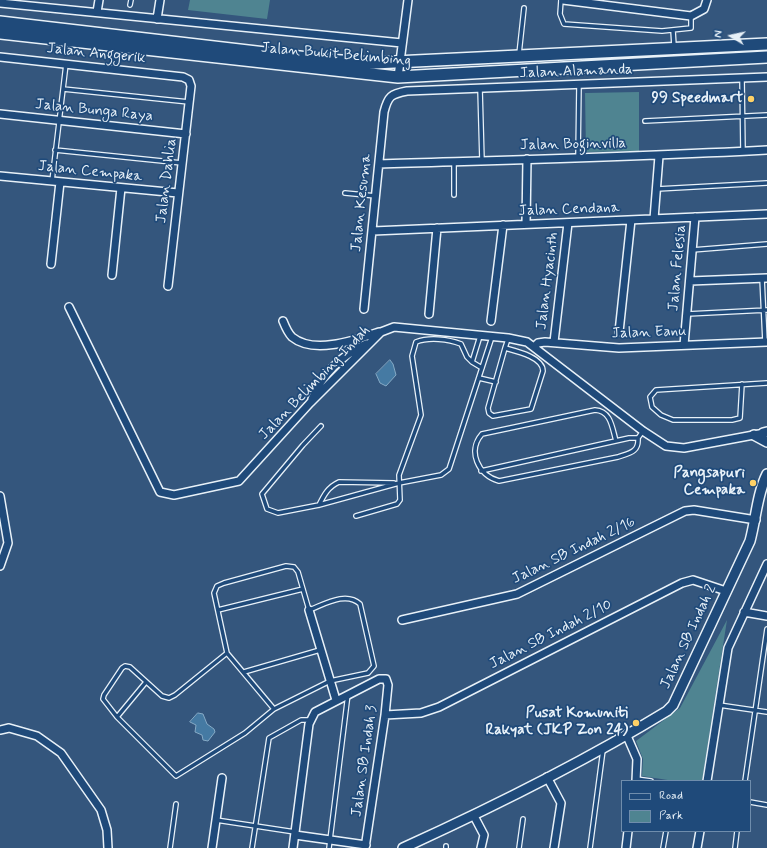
<!DOCTYPE html>
<html>
<head>
<meta charset="utf-8">
<style>
  body { margin:0 }
  #map { position:relative; width:767px; height:848px; overflow:hidden; background:#34567d; font-family:Mynerve,sans-serif }
  canvas { display:block }
  .legend { position:absolute; left:621px; top:780px; width:130px; height:52px; box-sizing:border-box; background:#1f4a7a; border:1px solid #6f8dac; margin:0; padding:5px 7px; list-style:none; font-size:12px; color:#e8f1f8 }
  .legend li { display:flex; align-items:center; gap:8px; height:20px }
  .legend b { width:20px; border:1px solid #6f8dac }
  .north { position:absolute; left:711px; top:16px; width:40px; height:40px; -webkit-text-stroke:3px #1f4a7a; paint-order:stroke; rotate:279deg; font-size:11px; font-weight:700; line-height:16px; text-align:center; color:#e8f1f8 }
  .north::after { content:''; display:block; margin:auto; width:14px; height:18px; background:#e8f1f8; clip-path:polygon(50% 0,100% 100%,50% 72%,0 100%) }
</style>
</head>
<body>
<div id="map">
<canvas width="767" height="848"></canvas>
<ul class="legend">
<li><b style="height:5px;background:#1f4a7a"></b>Road</li>
<li><b style="height:11px;background:#4f8491"></b>Park</li>
</ul>
<div class="north">N</div>
</div>
<script>
const g = document.querySelector('canvas').getContext('2d');
g.lineJoin = 'round';
function fillPath(path, color) { g.fillStyle = color; g.fill(path, 'evenodd'); }
function strokePath(path, color, width, dash) { g.strokeStyle = color; g.lineWidth = width; g.lineCap = dash ? 'butt' : 'round'; g.setLineDash(dash || []); g.stroke(path); }
function label(font, color, halo, rows, align = 'center') {
  g.font = font + ' Mynerve,sans-serif'; g.lineWidth = 3.5; g.setLineDash([]); g.textBaseline = 'middle'; g.strokeStyle = halo; g.fillStyle = color; for (const [text, x, y, turn = 0] of rows) {
    g.save(); g.translate(x, y); g.rotate((+turn || 0) * Math.PI / 180); g.textAlign = isNaN(turn) ? turn : align; if (halo) g.strokeText(text, 0, 0); g.fillText(text, 0, 0); g.restore();
  }
}
const green = new Path2D(`
  M190,0H270L267,19L188,10Z
  M639,92V151L586,152L585,93Z
  M727,620L702,781H674L642,776L643,759L636,741L680,708Z`);
const water = new Path2D(`
  M390,360L393,364L396,375L386,386L380,383L376,374Z
  M198,713L203,714L207,724L214,729L215,732L208,741L203,740L202,735L195,732L196,725L190,722Z`);
const service = new Path2D(`
  M561,0L560,14L564,24L662,31L691,28V16
  M130,5L131,0
  M673,30L674,46
  M519,54L524,8
  M742,78L743,152
  M63,89L189,102
  M480,89L482,161
  M645,121L767,115
  M55,150L182,163
  M578,157L579,85
  M454,162V195
  M52,181L66,64
  M657,189L767,183
  M345,193L376,196
  M692,250L767,244
  M762,278L765,342
  M687,314L767,310
  M505,348C516,351 543,357 543,371L531,409L493,416L489,413L488,408L505,348L508,339
  M472,362L482,368
  M479,378L496,382
  M742,384L740,418L732,420H673L661,415L652,407L650,397L656,390L767,383
  M321,426L303,445L262,494L267,509L278,513L319,505L399,483L441,475L449,469L492,337
  M616,441C612,427 611,411 595,410L482,434C467,451 478,475 499,481L618,457C630,453 639,452 638,438L643,431
  M481,471L629,438H638
  M319,505C324,495 328,487 339,482L394,483
  M356,516L397,504L400,500L399,475L421,415L412,356L416,342C429,337 448,339 461,344L467,357L472,362L480,336
  M218,610L303,589
  M227,653L175,695L169,698L162,696L130,667L125,666L122,668L104,695L103,699L117,717L176,776L245,733L274,709L330,681L368,673L374,666L360,604C346,591 325,604 309,610L298,572L294,567L286,566L224,583L217,586L214,593L227,653L274,709
  M244,672L320,650
  M719,705L767,712
  M117,717L146,682
  M636,779L651,781
  M745,781L767,629
  M750,802L767,805
  M216,820L295,832
  M170,848L176,804
  M252,848L269,738L301,720H310
  M329,848L348,694
  M446,848V846
  M519,848L523,819
  M590,848L603,750
  M663,848L666,831
  M735,848L737,831`);
const minor = new Path2D(`
  M563,0L691,16L704,9L707,0
  M0,3L402,43
  M97,12L99,0
  M157,19L160,0
  M0,57L183,77L189,80L191,86L168,286
  M398,77L408,0
  M0,114L186,134
  M379,164C509,160 638,157 767,150
  M0,176L178,193
  M654,219L659,156
  M526,224L527,159
  M373,231L767,214
  M51,264L60,182
  M112,275L121,188
  M690,281L767,278
  M69,307L160,492L174,495L239,481L310,403L381,332L394,327L508,338L527,342L643,431L666,446L684,448L759,434
  M364,309L384,112C388,96 391,94 407,91L767,77
  M429,314L437,228
  M283,321C285,326 288,333 292,337C314,355 355,340 379,332
  M491,321L503,225
  M619,332L631,220
  M554,342L568,223
  M684,345L695,217
  M534,347L538,343L545,342L619,348L767,342
  M312,399C322,374 342,355 366,344
  M0,496L8,543L0,566
  M309,610L336,700
  M744,612L767,616
  M402,620L517,594L685,511L694,510L756,520
  M385,715L421,713L439,707L682,583L693,580L726,591
  M0,730L9,728L37,736L61,753L101,810L107,830L108,848
  M627,736L637,759L636,781
  M547,777L561,803L554,848
  M707,781L728,648L767,564
  M474,816L484,835L481,848
  M295,835L366,845
  M212,848L222,778
  M293,848L309,724L315,712L379,679H386L388,685L385,715L365,848
  M626,848L628,831
  M697,848L700,831`);
const tertiary = new Path2D(`
  M763,433L767,432
  M754,435L767,442
  M403,848C493,807 582,763 667,711L673,705L750,541C756,519 757,494 767,474`);
const secondary = new Path2D(`
  M0,22L325,60L374,63L767,44
  M0,33L398,77L767,57`);
const markers = [
  [751,99,4,"#ffd166"],
  [753,483,4,"#ffd166"],
  [636,723,4,"#ffd166"]
];
const streetNames = [
  ["Jalan Anggerik",96,54,6],
  ["Jalan Bukit Belimbing",336,55,5],
  ["Jalan Alamanda",576,72,-2],
  ["Jalan Bunga Raya",94,111,6],
  ["Jalan Boginvilla",573,145,-1],
  ["Jalan Cempaka",90,172,6],
  ["Jalan Dahlia",167,181,-83],
  ["Jalan Kesuma",362,203,-84],
  ["Jalan Cendana",569,210,-2],
  ["Jalan Felesia",678,268,-85],
  ["Jalan Hyacinth",548,281,-83],
  ["Jalan Eanu",649,333,-2],
  ["Jalan Belimbing Indah",315,383,-46],
  ["Jalan SB Indah 2/16",574,551,-26],
  ["Jalan SB Indah 2/10",551,635,-27],
  ["Jalan SB Indah 2",689,637,-65],
  ["Jalan SB Indah 3",365,761,-82]
];
const poiNames = [
  ["99 Speedmart",743,99],
  ["Pangsapuri",745,474],
  ["Cempaka",745,491],
  ["Pusat Komuniti",628,714],
  ["Rakyat (JKP Zon 24)",628,731]
];
fillPath(green, '#4f8491');
fillPath(water, '#457aa3');
strokePath(water, '#86aac5', 1);
strokePath(service, '#e8f1f8', 6);
strokePath(minor, '#e8f1f8', 10);
strokePath(tertiary, '#e8f1f8', 12);
strokePath(secondary, '#e8f1f8', 14);
strokePath(service, '#1f4a7a', 3.5);
strokePath(minor, '#1f4a7a', 7);
strokePath(tertiary, '#1f4a7a', 9);
strokePath(secondary, '#1f4a7a', 11);
for (const [x, y, r, color] of markers) { const dot = new Path2D(); dot.arc(x, y, r, 0, 2 * Math.PI); g.fillStyle = color; g.fill(dot); strokePath(dot, '#1f4a7a', 1.5); }
label('15px', '#e8f1f8', '#1f4a7a', streetNames);
label('bold 15px', '#e8f1f8', '#1f4a7a', poiNames, 'right');
</script>
</body>
</html>
